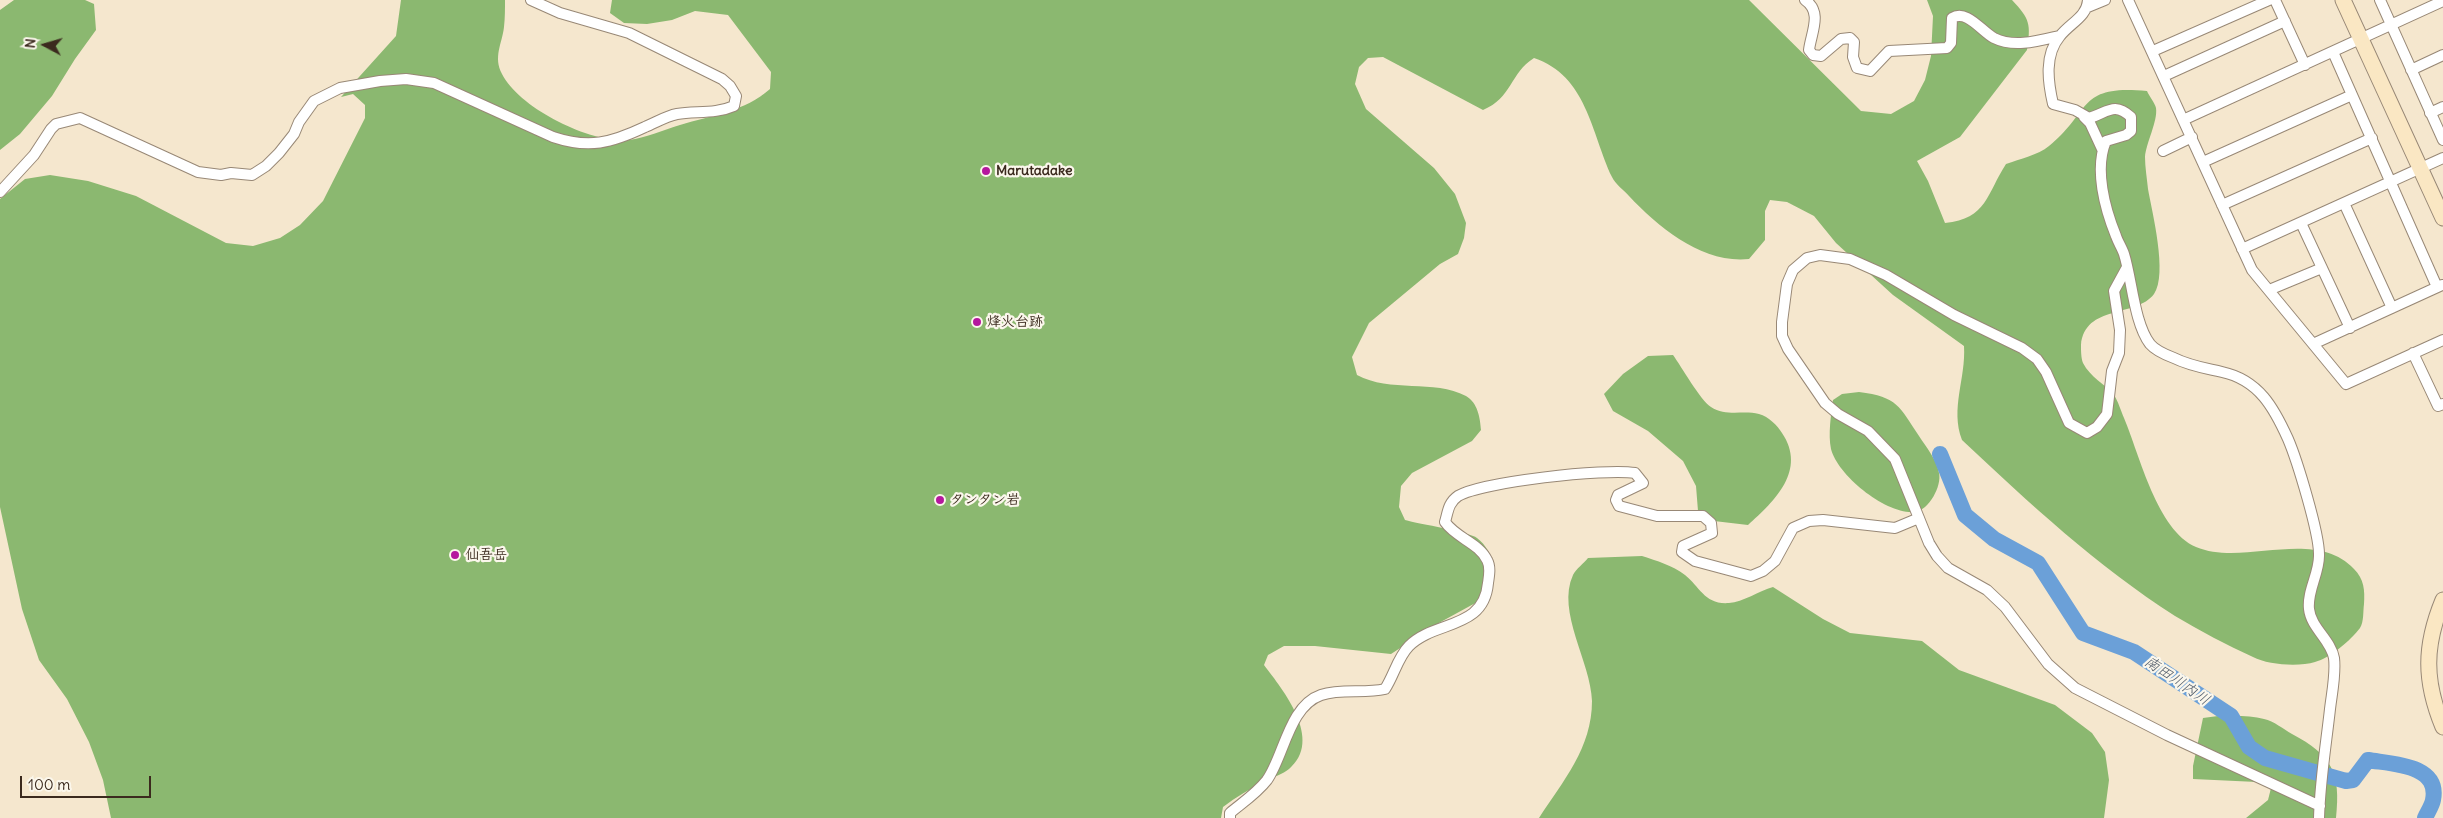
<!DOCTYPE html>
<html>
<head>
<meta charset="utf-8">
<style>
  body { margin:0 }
  #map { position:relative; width:2443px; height:818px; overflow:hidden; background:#f5e7ce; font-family:Delius,sans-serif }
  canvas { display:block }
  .north { position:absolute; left:20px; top:20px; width:50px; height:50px; -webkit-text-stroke:4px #fbf7ec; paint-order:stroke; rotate:276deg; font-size:14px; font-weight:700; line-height:20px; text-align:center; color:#3b2a1e }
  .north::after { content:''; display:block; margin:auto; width:18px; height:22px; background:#3b2a1e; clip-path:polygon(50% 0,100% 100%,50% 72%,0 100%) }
  .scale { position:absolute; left:20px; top:776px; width:131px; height:22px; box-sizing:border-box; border:2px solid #3b2a1e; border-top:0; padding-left:6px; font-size:15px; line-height:18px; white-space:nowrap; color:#3b2a1e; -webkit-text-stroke:4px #fbf7ec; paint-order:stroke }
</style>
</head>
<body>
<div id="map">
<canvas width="2443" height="818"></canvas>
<div class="north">N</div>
<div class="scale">100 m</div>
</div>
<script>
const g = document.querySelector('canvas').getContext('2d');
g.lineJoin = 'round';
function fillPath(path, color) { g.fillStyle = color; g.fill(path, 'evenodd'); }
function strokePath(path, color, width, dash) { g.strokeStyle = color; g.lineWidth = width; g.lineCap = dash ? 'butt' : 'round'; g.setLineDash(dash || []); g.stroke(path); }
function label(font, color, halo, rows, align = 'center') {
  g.font = font + ' Delius,"Klee One",sans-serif'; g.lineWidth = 4.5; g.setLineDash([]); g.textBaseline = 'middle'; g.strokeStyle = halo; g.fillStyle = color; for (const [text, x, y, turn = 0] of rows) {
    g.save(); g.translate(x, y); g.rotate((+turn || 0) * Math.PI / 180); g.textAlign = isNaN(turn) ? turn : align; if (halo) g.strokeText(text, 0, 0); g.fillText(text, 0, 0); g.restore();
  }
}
const forest = new Path2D(`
  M14,0H85L94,4L96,30L75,59L52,96L20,134L0,150V10Z
  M401,0H505C505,9 505,18 504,27C502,44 493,57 502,74C519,108 591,144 629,140C645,138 663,130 680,125C712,115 744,112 770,89L771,72L728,15L695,11L672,20L647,24L624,23L610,13L612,0H1749L1861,111L1891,114L1914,101L1925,80L1931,56L1933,16L1927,0H2012C2030,19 2031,24 2027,50L1960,137L1917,161L1928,181L1945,223C1987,219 1987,193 2006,164C2020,159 2038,155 2049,146C2092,111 2077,84 2147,91C2149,96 2155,103 2156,108C2158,121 2146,143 2145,157C2145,167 2147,179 2148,189C2152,212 2168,274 2154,294C2136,318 2085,304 2081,345C2081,350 2081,358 2083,363C2090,377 2105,384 2114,395C2118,401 2121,411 2124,418C2140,456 2157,530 2196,547C2243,567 2314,527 2354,569C2364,579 2365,590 2364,604C2363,611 2364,622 2360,628C2351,640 2330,658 2315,662C2299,667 2268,665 2253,657C2227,645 2200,631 2175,616C2097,566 2029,503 1962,440C1950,408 1966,379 1964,346L1893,295L1836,243L1814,216L1787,202L1770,200L1765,211V240L1749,259C1703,264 1659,228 1629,196C1624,190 1615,184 1612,177C1591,132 1587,76 1534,58C1510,73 1512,98 1483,110L1383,57L1368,58L1359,67L1355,84L1366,109L1434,168L1455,194L1466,223L1464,238L1458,254L1440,264L1369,323L1352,357L1357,375C1390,393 1434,379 1466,396C1478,403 1480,418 1481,430L1472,441L1412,473L1401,486L1399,507L1405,520C1419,524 1470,532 1477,538C1495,552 1496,574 1490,595L1437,624L1391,654L1315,646H1284L1268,655L1264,665C1283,690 1324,740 1289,769C1283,774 1273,777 1265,781C1250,789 1236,797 1223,807L1221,818H111L103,780L89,742L67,699L39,660L22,609L0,507V199L25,179L50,175L88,181L136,196L226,243L253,246L280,238L300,225L323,201L365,118V105L353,94L341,97L396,36Z
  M1673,355C1681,366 1701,401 1711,407C1726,417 1743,410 1759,414C1769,417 1777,425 1782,433C1807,470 1775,501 1748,525L1714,521L1698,511L1696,486L1683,461L1648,431L1613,411L1604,394L1623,374L1648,356Z
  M1859,392C1898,397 1899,406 1919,436C1926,447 1937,460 1939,473C1942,486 1929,510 1915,512C1887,515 1838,476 1831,449C1828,434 1831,415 1833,400L1842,394Z
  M1642,556C1657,561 1672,565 1685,575C1700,587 1705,605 1729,603C1743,602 1759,591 1773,587L1823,619L1850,633L1922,641L1959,670L2055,705L2092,733L2105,752L2109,780L2104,818H1539C1563,781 1592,748 1592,701C1591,662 1556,612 1573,575C1576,569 1584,563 1588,558Z
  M2218,716C2232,716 2251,715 2264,719C2274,721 2283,729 2292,734C2332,755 2341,773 2336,818H2246L2268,800L2271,788L2257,782L2193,779V766L2203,718Z`);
const river = new Path2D(`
  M1940,454L1965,515L1994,539L2038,563L2083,633L2134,652L2231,716L2249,747L2265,758L2346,781L2353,780L2368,760C2391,764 2440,764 2433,800C2432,806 2427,813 2425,818`);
const street = new Path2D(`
  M1805,0C1823,12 1811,33 1809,50L1813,55L1821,56L1841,39L1850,38L1854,42L1853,57L1857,68L1870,71L1889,51L1947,48L1951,43L1952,18C1967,9 1981,31 1994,38C2014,48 2038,41 2059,36
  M2088,0C2087,17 2070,23 2060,36C2044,55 2048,82 2053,104L2075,110L2089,118C2107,113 2114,101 2131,117V131L2126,135L2106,141C2094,169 2105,209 2116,236C2118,242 2122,248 2124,254C2132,279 2134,323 2150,344C2155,350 2166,355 2174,358C2190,366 2205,368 2222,372C2259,380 2274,408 2288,439C2297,460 2320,535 2319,556C2319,574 2307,591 2309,609C2311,628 2331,640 2334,658C2336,674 2332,692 2330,709C2326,745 2320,781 2319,818
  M2128,0L2252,270L2346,384L2443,340
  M2275,0L2305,65
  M2380,0L2443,140
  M2088,7L2105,0
  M2153,51L2269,0
  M2333,52L2437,287
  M2411,70L2443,55
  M2164,76L2285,21
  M2430,113L2443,107
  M2084,117L2090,123L2102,149
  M2183,120L2443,1
  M2163,151L2192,137
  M2203,162L2352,95
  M0,192L34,155L51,129L56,124L80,118L198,172L221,175L231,173L252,175L266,166L279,153L294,134L299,122L314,101L340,88L380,81L406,79L434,83L553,137C589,149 611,143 645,127C655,123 666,116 677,114C696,111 716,114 734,106L736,96L730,86L722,79L629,33L560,13L531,0
  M2344,203L2392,308
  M2222,205L2372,138
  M2301,223L2350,328
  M2242,249L2443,158
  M2126,269L2114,291L2120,330L2119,353L2112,371L2107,414L2097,427L2087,433L2069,423L2046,372L2037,359L2022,348L1954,315L1886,275L1850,259L1820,255L1807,258L1793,270L1787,284L1782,322V336L1788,349L1825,403L1838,414L1868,431L1895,459L1929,543L1937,556L1948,568L1987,590L2005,607L2048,664L2075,688L2167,735L2320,806
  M2269,290L2322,268
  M2313,344L2442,285
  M2413,353L2438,406L2443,404
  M1230,818V813C1242,803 1257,793 1267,780C1284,756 1289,706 1321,695C1342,688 1364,694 1385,689C1394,675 1398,657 1409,646C1435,620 1484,630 1488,583C1489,576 1491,567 1487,560C1479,543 1456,538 1445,522C1448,512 1448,503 1458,496C1481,482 1606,468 1635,473L1643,483L1618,495L1616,500L1619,506L1657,516H1703L1711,523L1712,533L1683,546L1682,552L1695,561L1751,576L1763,571L1775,561L1793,528L1809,521L1823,520L1895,528L1919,518`);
const secondary = new Path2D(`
  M2343,0L2443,218
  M2443,600C2424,646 2424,681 2443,727`);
const markers = [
  [986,171,5,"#b5179e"],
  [977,322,5,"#b5179e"],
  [940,500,5,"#b5179e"],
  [455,555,5,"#b5179e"]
];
const poiNames = [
  ["Marutadake",996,171],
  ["烽火台跡",987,322],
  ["タンタン岩",950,500],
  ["仙吾岳",465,555]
];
const waterNames = [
  ["南田川内川",2177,681,34]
];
fillPath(forest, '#8bb870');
strokePath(river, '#6ba0d8', 16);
strokePath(street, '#988876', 12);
strokePath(secondary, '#988876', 17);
strokePath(street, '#fff', 10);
strokePath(secondary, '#fae7c3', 15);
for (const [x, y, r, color] of markers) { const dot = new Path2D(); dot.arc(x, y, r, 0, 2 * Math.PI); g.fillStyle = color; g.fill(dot); strokePath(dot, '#fbf7ec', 2); }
label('bold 14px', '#3b2a1e', '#fbf7ec', poiNames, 'left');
label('italic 15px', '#4e5968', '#fbf7ec', waterNames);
</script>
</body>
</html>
